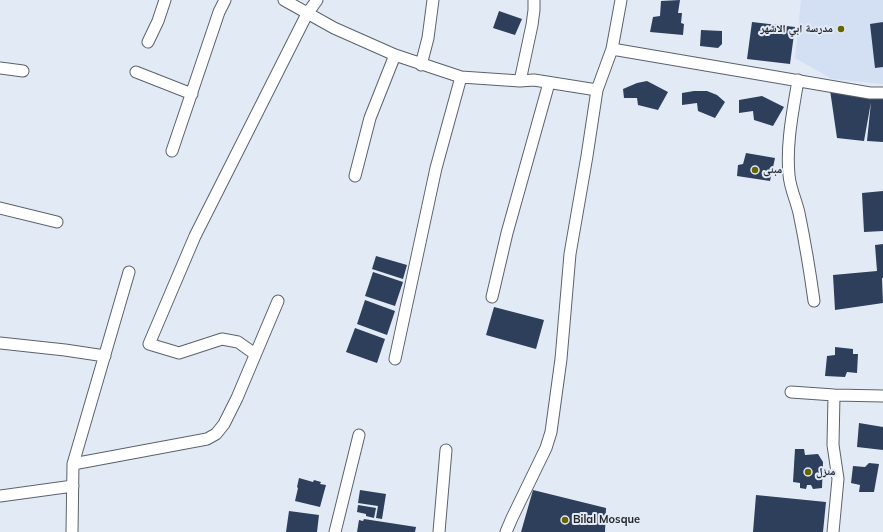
<!DOCTYPE html>
<html>
<head>
<meta charset="utf-8">
<style>
  body { margin:0 }
  canvas { display:block; background:#e2eaf6 }
</style>
</head>
<body>
<canvas width="883" height="532"></canvas>
<script>
const g = document.querySelector('canvas').getContext('2d');
g.lineJoin = 'round';
function fillPath(path, color) { g.fillStyle = color; g.fill(path, 'evenodd'); }
function strokePath(path, color, width, dash) { g.strokeStyle = color; g.lineWidth = width; g.lineCap = dash ? 'butt' : 'round'; g.setLineDash(dash || []); g.stroke(path); }
function label(font, color, halo, rows, align = 'center') {
  g.font = font + ' Mulish,"Noto Naskh Arabic",sans-serif'; g.lineWidth = 4; g.setLineDash([]); g.textBaseline = 'middle'; g.strokeStyle = halo; g.fillStyle = color; for (const [text, x, y, turn = 0] of rows) {
    g.save(); g.translate(x, y); g.rotate((+turn || 0) * Math.PI / 180); g.textAlign = isNaN(turn) ? turn : align; if (halo) g.strokeText(text, 0, 0); g.fillText(text, 0, 0); g.restore();
  }
}
const built = new Path2D(`
  M801,0H883V84L832,79L795,58Z`);
const building = new Path2D(`
  M680,0L678,13H682L681,23L684,24L683,35L650,32L653,17L660,16L661,1Z
  M499,11L522,19L515,35L493,28Z
  M752,22L795,27L790,64L747,59Z
  M883,22V67L875,68L870,24Z
  M701,30L722,31V44L718,48L700,46Z
  M647,81L668,92L658,110L638,105L637,98H624L623,89L637,83Z
  M830,90L883,98V142L867,141L871,102L864,141L837,138Z
  M694,91H707L717,95L725,102L715,118L698,111L697,103L682,105V93Z
  M762,96L784,107L773,126L754,120L753,111L739,113V100Z
  M746,153L775,158L770,181L737,176L738,165L743,164Z
  M883,191V231L864,232L862,193Z
  M883,244V278H882L883,303L835,310L833,275L877,271L875,245Z
  M376,256L407,265L403,279L372,269Z
  M373,272L403,282L395,306L365,296Z
  M365,300L395,311L387,335L357,324Z
  M494,307L544,320L536,349L486,335Z
  M355,328L385,339L377,363L346,352Z
  M835,347L853,349V354H858L857,373L847,372L845,377L825,376L827,356L835,355Z
  M859,423L883,427V450L857,447Z
  M795,449H804L805,455L818,454L823,462L822,488L813,489L811,485H807L806,489L800,488V483L793,482Z
  M869,463L879,464L874,492H859L860,485L851,483L853,466L865,467Z
  M299,478L313,482L314,480L321,482L320,484L326,485L320,507L295,501L298,488L297,487Z
  M360,490L386,494L382,519L376,518L378,506L358,503Z
  M533,490L606,508L605,532H521Z
  M756,495L826,502L823,532H753Z
  M358,505L376,508L374,518L366,516V514L357,512Z
  M289,511L319,515L317,532H286Z
  M364,519L416,527L415,532H357L359,520L363,521Z`);
const street = new Path2D(`
  M284,0L334,28L395,55L461,77L520,81L534,80L597,90
  M148,42L158,21L165,0
  M612,49L870,93H883
  M421,65L428,38L433,0
  M0,68L23,71
  M136,72L192,94
  M798,80C793,111 786,143 789,175C790,188 796,200 799,213C805,242 810,272 814,301
  M520,81L532,25L534,10V0
  M172,151L219,12L225,0
  M355,176L370,118L395,55
  M0,208L57,222
  M492,297L507,233L549,83
  M0,343L65,350L105,356
  M255,354L238,342L222,339L179,353L149,344L195,236L307,14L317,0
  M395,359L436,168L461,77
  M791,392L834,395L883,396
  M73,464L129,272
  M0,496L73,486
  M72,532L73,464L207,439L216,434L224,424L237,398L278,301
  M335,532L359,435
  M439,532L446,450
  M506,532L512,518L546,448L551,432L561,359L570,254L587,156L597,90L612,49L621,0
  M833,532L838,479L833,445L834,395`);
const markers = [
  [841,29,4,"#676500"],
  [755,170,4,"#676500"],
  [808,472,4,"#676500"],
  [565,520,4,"#676500"]
];
const poiNames = [
  ["مدرسة ابي الاشهر",833,29,"right"],
  ["مبنى",763,170],
  ["منزل",816,472],
  ["Bilal Mosque",573,520]
];
fillPath(built, '#d3dff2');
fillPath(building, '#2d3f5a');
strokePath(street, '#5b626c', 13);
strokePath(street, '#fff', 11);
for (const [x, y, r, color] of markers) { const dot = new Path2D(); dot.arc(x, y, r, 0, 2 * Math.PI); g.fillStyle = color; g.fill(dot); strokePath(dot, '#e2eaf6', 1.5); }
label('bold 11px', '#24272b', '#e2eaf6', poiNames, 'left');
</script>
</body>
</html>
